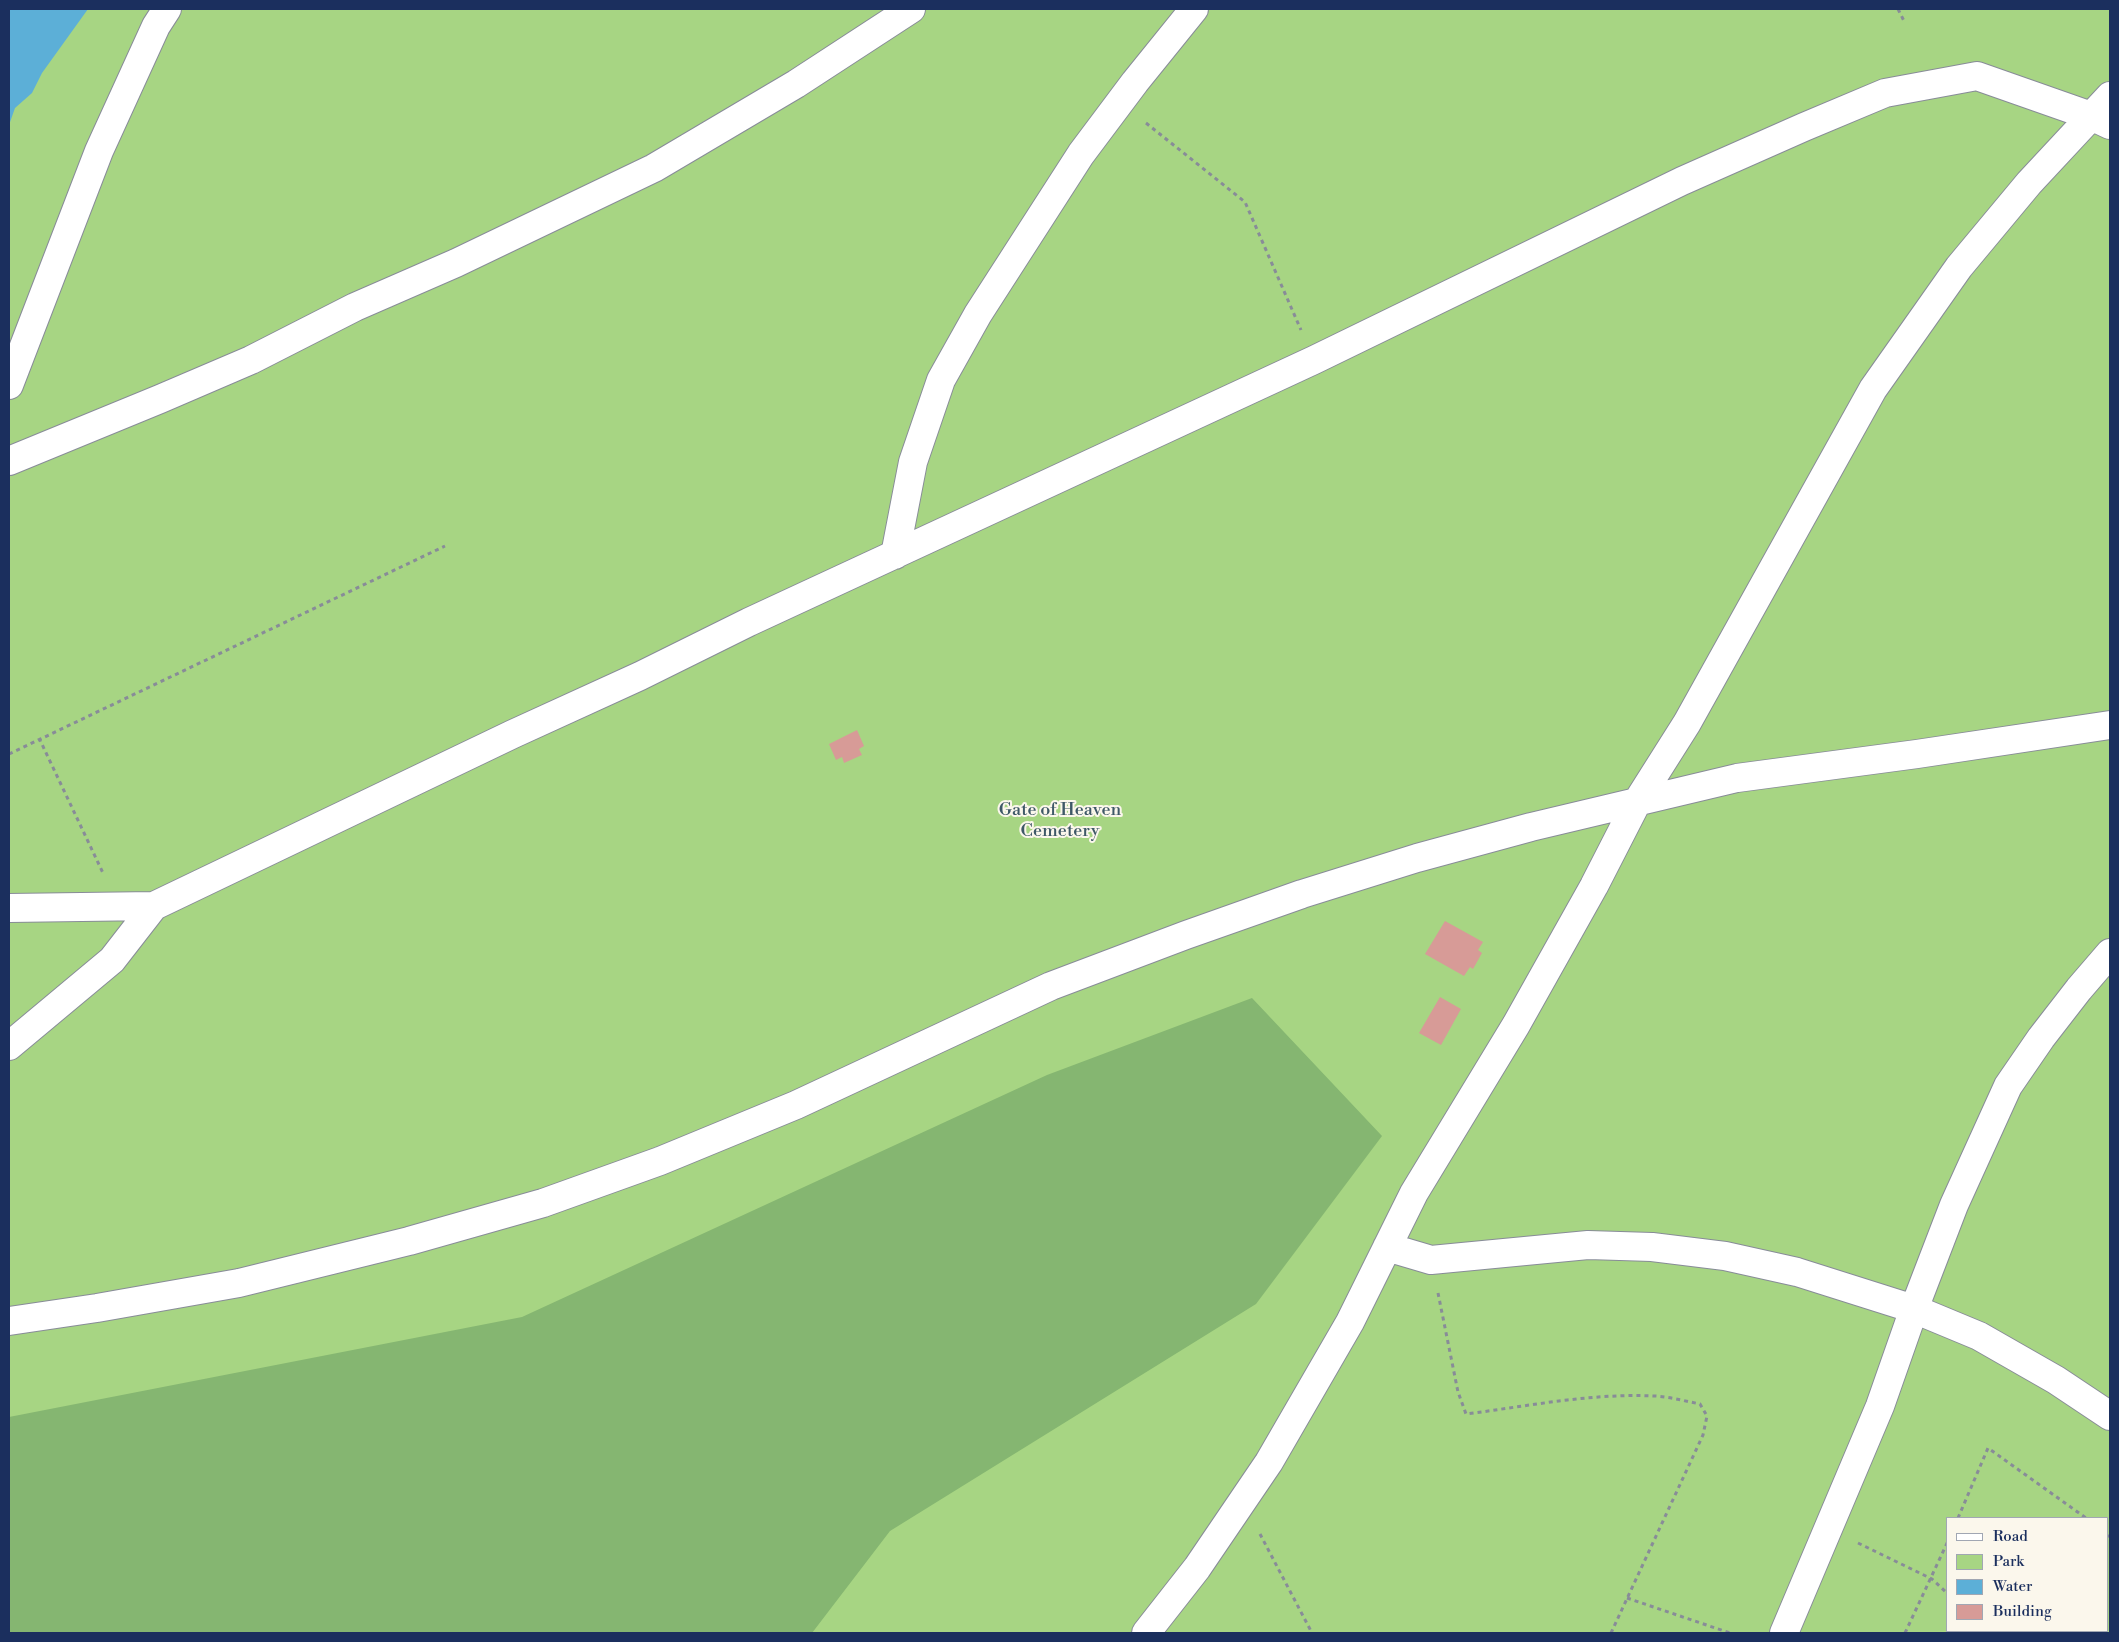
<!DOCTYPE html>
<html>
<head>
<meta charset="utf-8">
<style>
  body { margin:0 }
  #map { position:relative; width:2119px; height:1642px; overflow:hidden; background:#f6e8d1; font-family:"Libre Bodoni",serif }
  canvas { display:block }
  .frame { position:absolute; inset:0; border:10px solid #1b2f5e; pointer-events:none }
  .legend { position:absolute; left:1946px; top:1517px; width:162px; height:115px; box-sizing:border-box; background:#fbf7ec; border:1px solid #a1a7b3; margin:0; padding:6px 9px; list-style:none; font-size:15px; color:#1b2f5e }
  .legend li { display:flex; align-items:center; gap:10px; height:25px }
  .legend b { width:25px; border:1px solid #a1a7b3 }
</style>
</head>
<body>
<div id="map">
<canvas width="2119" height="1642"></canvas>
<div class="frame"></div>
<ul class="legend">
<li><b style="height:6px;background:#fff"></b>Road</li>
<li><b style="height:14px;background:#a7d583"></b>Park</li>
<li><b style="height:14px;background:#5cafd7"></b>Water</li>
<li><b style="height:14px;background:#d79b97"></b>Building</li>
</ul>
</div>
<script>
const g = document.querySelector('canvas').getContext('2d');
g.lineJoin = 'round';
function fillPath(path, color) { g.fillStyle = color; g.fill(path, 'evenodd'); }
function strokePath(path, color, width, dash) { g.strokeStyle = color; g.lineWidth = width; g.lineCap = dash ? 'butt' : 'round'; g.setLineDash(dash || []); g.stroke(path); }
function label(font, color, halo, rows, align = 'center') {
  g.font = font + ' "Libre Bodoni",serif'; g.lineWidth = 4; g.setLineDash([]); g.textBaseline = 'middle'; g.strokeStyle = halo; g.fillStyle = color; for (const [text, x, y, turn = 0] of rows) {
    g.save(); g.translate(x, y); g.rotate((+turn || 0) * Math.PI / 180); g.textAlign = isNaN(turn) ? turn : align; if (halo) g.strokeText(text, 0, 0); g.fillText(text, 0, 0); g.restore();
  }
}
const green = new Path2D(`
  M9,9H2110V1633H9ZM1948,1518H2108V1631H1948Z`);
const forest = new Path2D(`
  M1252,998L1382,1136L1256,1304L890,1531L812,1633H9V1417L522,1317L1047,1075Z`);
const water = new Path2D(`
  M9,9H88L42,73L32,93L15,108L9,125Z`);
const building = new Path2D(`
  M857,730L864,746L859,749L862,755L844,763L842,757L836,760L829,744Z
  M1445,921L1483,942L1478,950L1482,953L1473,969L1470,967L1464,976L1425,954Z
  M1440,997L1461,1009L1441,1045L1419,1033Z`);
const path = new Path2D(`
  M1898,9L1905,23
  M1146,123L1245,202L1301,330
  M39,738L103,873
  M9,754L445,546
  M1438,1293L1458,1392L1466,1414C1529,1406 1591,1393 1655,1396C1670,1397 1685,1401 1700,1404L1707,1416L1703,1435L1611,1633
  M1958,1518L1988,1448L2086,1518
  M1260,1534L1312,1633
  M2108,1535L2110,1537
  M1858,1543L1932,1579L1948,1594
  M1627,1598L1730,1633
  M1986,1631L1988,1633
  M1905,1633L1948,1541`);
const minor = new Path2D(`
  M9,385L99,151L156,26L167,9
  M9,461L160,399L251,360L355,307L456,263L654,168L796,84L911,9
  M895,555L913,462L941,380L978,314L1081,154L1135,82L1194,9
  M9,908L154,906
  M9,1046L112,960L154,906L513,734L640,676L749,622L1314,360L1682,181L1804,127L1885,93L1977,76L2091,116L2110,125
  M1387,1247L1431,1260L1588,1245L1652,1247L1725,1256L1797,1272L1914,1309L1979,1336L2056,1380L2110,1416
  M9,1321L97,1308L239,1283L409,1241L543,1203L660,1161L796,1105L1051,986L1186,935L1302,894L1417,858L1531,827L1737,778L1917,754L2110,725
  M1146,1633L1197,1568L1269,1462L1350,1322L1414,1193L1516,1025L1594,886L1637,802L1687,723L1873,389L1959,267L2029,183L2110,96
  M1784,1633L1880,1406L1914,1309L1954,1205L2008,1086L2041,1038L2079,989L2110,953`);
const parkNames = [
  ["Gate of Heaven",1060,811],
  ["Cemetery",1060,832]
];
fillPath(green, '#a7d583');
fillPath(forest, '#85b671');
fillPath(water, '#5cafd7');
fillPath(building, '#d79b97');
strokePath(minor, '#888c98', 30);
strokePath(path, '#888c98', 3, [4, 4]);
strokePath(minor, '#fff', 28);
label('18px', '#3e5867', '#fbf7ec', parkNames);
</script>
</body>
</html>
